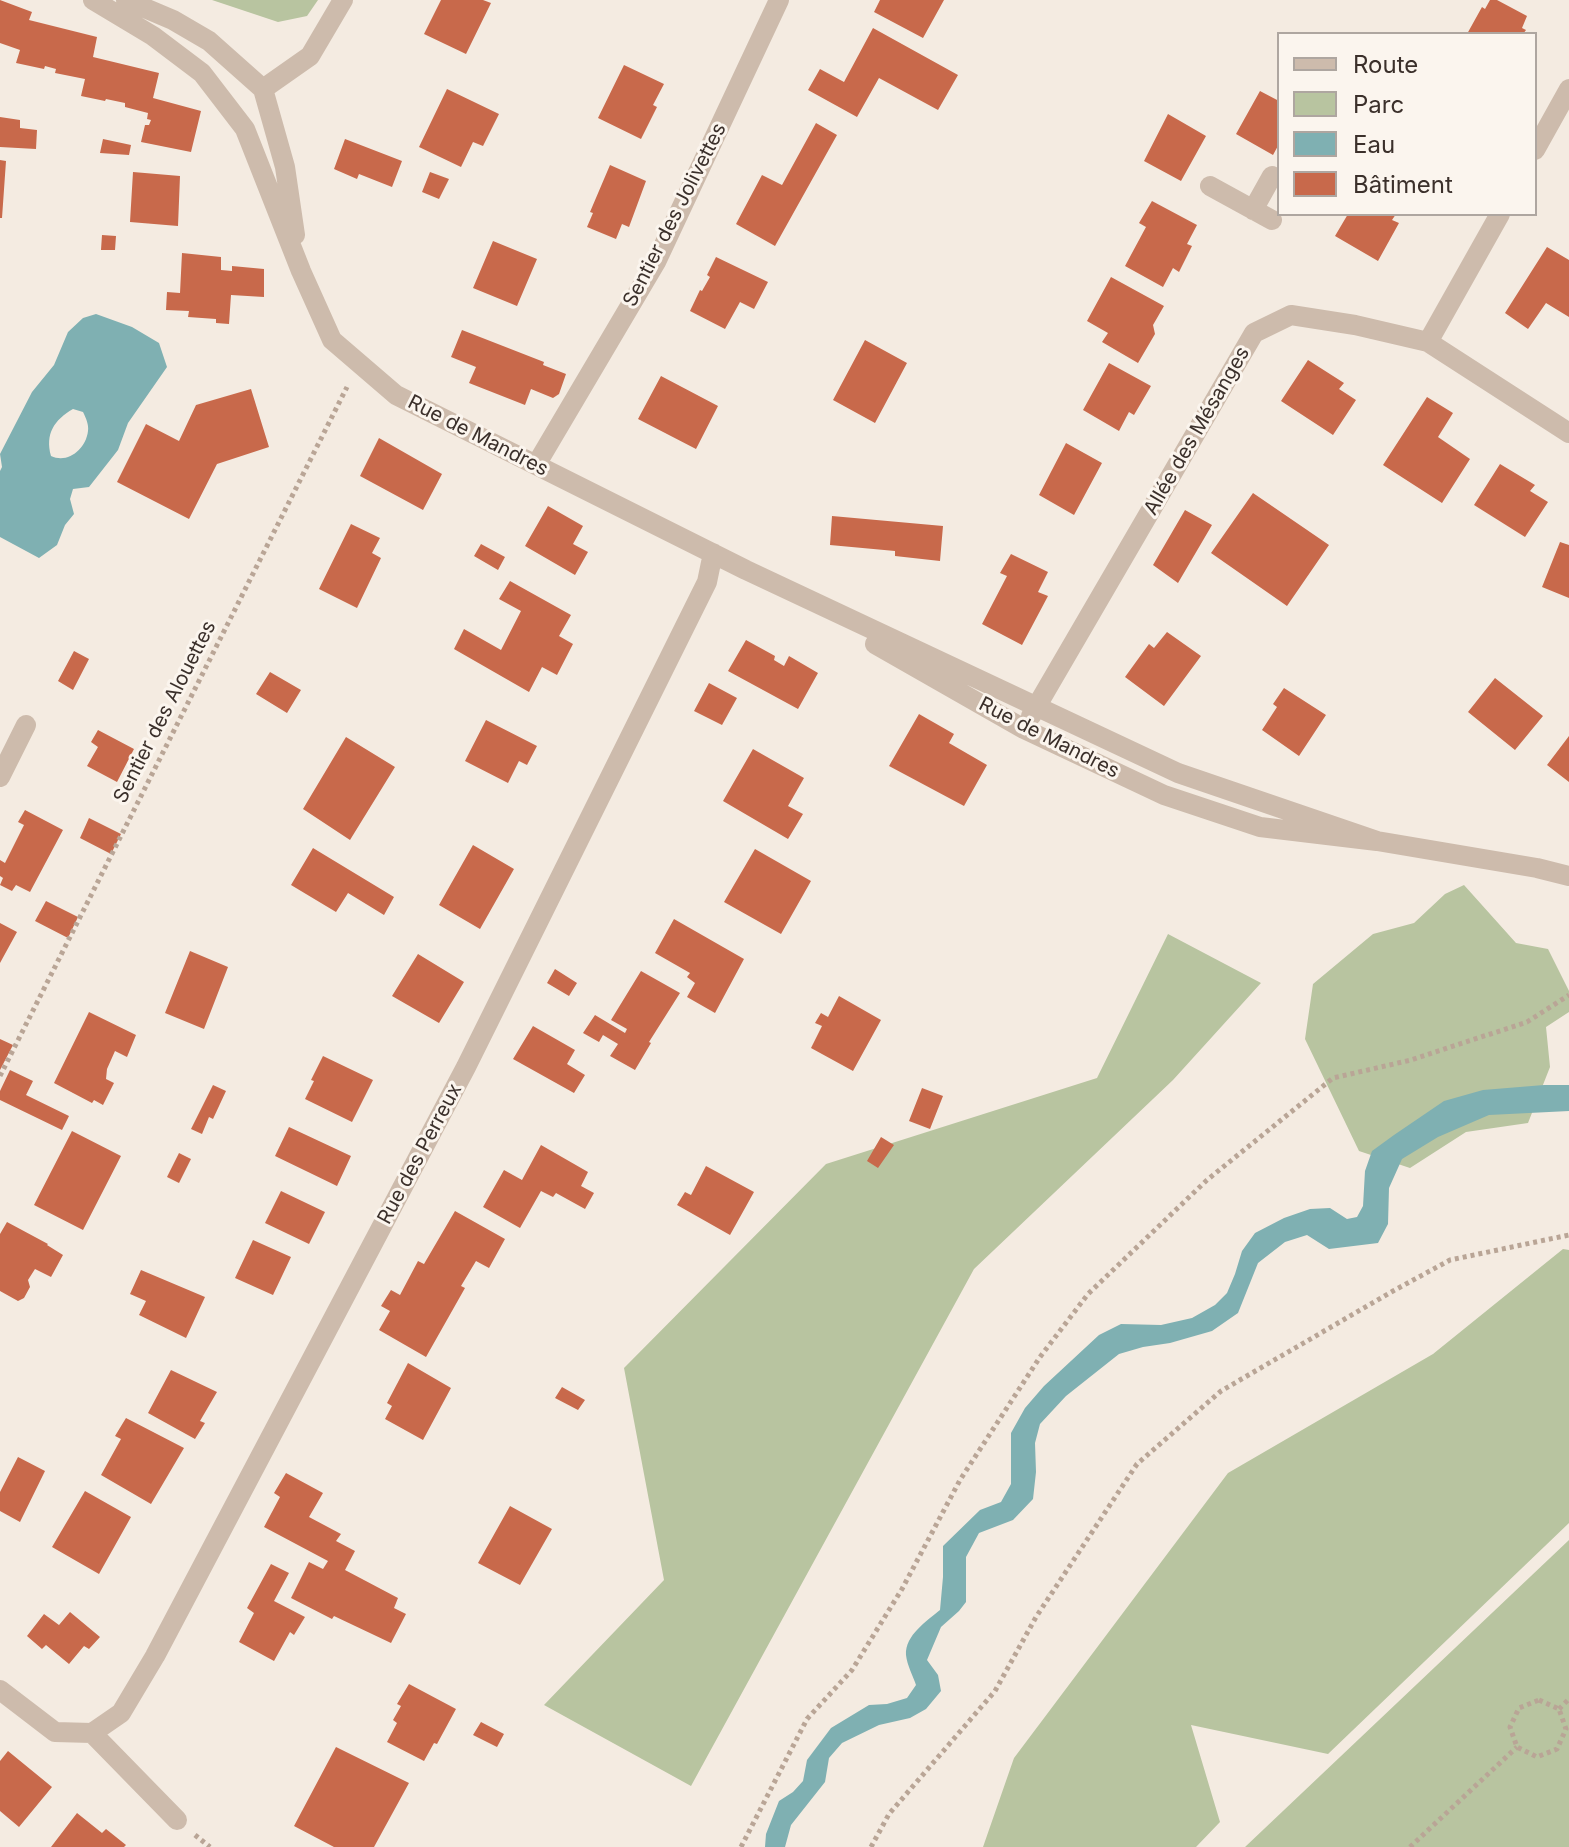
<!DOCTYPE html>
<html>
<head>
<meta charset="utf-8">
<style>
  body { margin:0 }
  #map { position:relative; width:1569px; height:1847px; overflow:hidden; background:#f4ebe1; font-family:Inter,sans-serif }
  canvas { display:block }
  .legend { position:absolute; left:1277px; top:32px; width:260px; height:184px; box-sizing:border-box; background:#fbf5ee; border:2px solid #aea6a0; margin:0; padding:10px 14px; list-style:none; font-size:24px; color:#3b302b }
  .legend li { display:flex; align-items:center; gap:16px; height:40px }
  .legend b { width:40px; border:2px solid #aea6a0 }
</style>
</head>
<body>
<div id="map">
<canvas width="1569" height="1847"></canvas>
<ul class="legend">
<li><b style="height:10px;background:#cdbbac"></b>Route</li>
<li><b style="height:22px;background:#b8c4a0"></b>Parc</li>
<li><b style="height:22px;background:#7fb0b2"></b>Eau</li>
<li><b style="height:22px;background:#c8694b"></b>Bâtiment</li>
</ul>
</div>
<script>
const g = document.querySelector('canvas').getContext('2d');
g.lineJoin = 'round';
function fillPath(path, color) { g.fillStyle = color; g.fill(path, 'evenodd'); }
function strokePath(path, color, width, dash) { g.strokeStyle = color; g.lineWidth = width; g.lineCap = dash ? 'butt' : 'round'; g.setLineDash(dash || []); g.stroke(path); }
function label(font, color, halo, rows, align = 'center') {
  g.font = font + ' Inter,sans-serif'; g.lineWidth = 6; g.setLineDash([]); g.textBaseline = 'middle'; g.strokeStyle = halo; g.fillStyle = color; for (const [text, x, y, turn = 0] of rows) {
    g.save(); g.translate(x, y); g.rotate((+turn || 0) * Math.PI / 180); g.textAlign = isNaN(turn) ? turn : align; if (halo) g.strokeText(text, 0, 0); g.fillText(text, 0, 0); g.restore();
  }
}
const green = new Path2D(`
  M212,0H318L307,16L278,22Z
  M1464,885L1516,943L1548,949L1569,991V1012L1546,1027L1550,1067L1528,1123L1466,1132L1410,1168L1359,1151L1305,1039L1313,984L1373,934L1414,923L1445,894Z
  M1168,934L1261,983L1173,1080L974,1269L691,1786L544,1705L664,1580L624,1368L826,1164L1097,1078Z
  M1563,1249L1569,1250V1523L1328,1754L1191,1725L1220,1822L1196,1847H983L1014,1758L1228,1473L1433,1354Z
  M1569,1540V1847H1245Z`);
const water = new Path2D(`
  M96,314L132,327L159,343L167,367L128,423L118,450L89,487L73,489L70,499L74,514L65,525L57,545L39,558L0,537V471L2,467L0,454L32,392L54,365L68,332L83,318ZM73,409L83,412C86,418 89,425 88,431C86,449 68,464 51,456C45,434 54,420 73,409Z
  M1544,1085H1569V1111L1489,1115L1438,1137L1402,1159L1389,1188L1388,1224L1378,1243L1329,1249L1307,1235L1285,1242L1258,1263L1238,1313L1212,1331L1170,1343L1143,1347L1119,1354L1066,1396L1040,1424L1035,1443L1036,1472L1033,1499L1013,1520L979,1533L966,1557V1602L959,1611L941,1627L927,1660L938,1675L941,1691L926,1709L910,1718L879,1725L842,1743L829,1758L825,1782L791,1825L785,1847H765L766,1834L779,1801L793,1792L803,1781L807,1760L831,1728L869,1705L887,1704L907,1698L916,1685C913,1676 907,1665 906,1655C905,1635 927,1621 940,1610L943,1577V1546L980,1510L1001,1502L1011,1484V1433L1025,1408L1044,1386L1099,1335L1121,1324L1161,1325L1192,1318L1215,1305L1227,1293L1235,1274L1242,1251L1255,1233L1284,1218L1310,1209L1330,1208L1347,1219L1357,1217L1363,1206L1365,1171L1372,1151L1394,1135L1444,1101L1483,1090Z`);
const building = new Path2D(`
  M0,0L32,12L29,20L97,37L93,57L159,73L153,98L201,111L191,152L141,142L145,125H149L151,120L147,119L148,113L125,107V103L106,99L105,101L81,96L85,79L55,73L56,69L45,66L44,69L16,63L20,50L0,43Z
  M441,0H483L491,3L466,54L424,34Z
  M880,0H944L923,38L874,12Z
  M1490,0H1497L1527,16L1522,28L1526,30L1523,34H1467L1482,7L1485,9Z
  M873,28L958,75L938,110L879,78L857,117L808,90L820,69L844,82Z
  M624,65L664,84L653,105L657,107L641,139L598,118Z
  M447,89L499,114L483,146L473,142L461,167L419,147Z
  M1260,91L1279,101V144L1273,155L1236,134Z
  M1168,114L1206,136L1181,181L1144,161Z
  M0,117L20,120V128L37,130L36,149L0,147Z
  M816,123L837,135L775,246L736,224L762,175L782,185Z
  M103,139L131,145L129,155L100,153Z
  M345,139L402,161L392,187L359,174L357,179L334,169Z
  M0,160L6,161L2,218H0Z
  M610,165L646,181L629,227L622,224L616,239L587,227L593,213L590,212Z
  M133,172L180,176L178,226L130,222Z
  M430,172L449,179L439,199L422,192Z
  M1152,201L1197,225L1187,244L1192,246L1179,272L1173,268L1163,287L1125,266L1146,227L1139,223Z
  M1348,214H1396L1392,220L1399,223L1378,261L1335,236Z
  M102,235L116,236L115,250H101Z
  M493,241L537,259L517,306L473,288Z
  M1547,247L1569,260V317L1546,303L1528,329L1505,313Z
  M182,253L221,257V270L232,271V266L264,269V297L231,295L229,324L216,323V319L188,317L189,311L166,310L167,292L180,293Z
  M716,257L768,282L754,309L740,302L725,329L690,311L700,290L702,291L710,277L707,275Z
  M1111,277L1164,306L1153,325L1155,334L1138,363L1102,342L1108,333L1087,321Z
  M462,330L544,362L543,365L566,374L559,394L553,398L531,389L525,405L469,383L476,367L451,357Z
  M865,340L907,363L875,423L833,400Z
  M1308,360L1344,383L1339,389L1356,400L1333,435L1281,401Z
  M1109,363L1151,386L1134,415L1129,412L1119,431L1083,410Z
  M661,376L718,406L696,449L638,419Z
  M251,389L269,447L217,464L189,519L117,482L146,424L179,441L196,405Z
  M1427,397L1453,413L1438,437L1470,459L1442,503L1383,465Z
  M379,438L442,474L423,510L360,476Z
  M1066,443L1102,463L1074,515L1039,495Z
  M1500,464L1535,485L1530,491L1548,502L1525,537L1474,505Z
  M1253,493L1329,545L1287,606L1211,553Z
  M548,506L583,526L573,544L588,552L575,575L525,546Z
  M1185,510L1212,525L1178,583L1153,565Z
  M832,516L943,526L940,561L895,556V551L830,545Z
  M351,524L380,538L372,553L381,558L357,608L319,589Z
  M1560,542L1569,545V598L1542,587Z
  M481,544L505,557L498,570L474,556Z
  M1011,554L1048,572L1038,592L1048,596L1022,645L982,624L1007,576L1000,573Z
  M510,581L571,615L559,636L573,644L557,675L542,667L529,692L454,649L464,629L501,650L521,611L499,599Z
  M1167,632L1201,656L1164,706L1125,677L1149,644L1154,648Z
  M746,640L775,656L774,660L784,666L789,656L818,673L798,709L728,671Z
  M74,651L89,659L73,690L58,681Z
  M270,672L301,690L287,713L256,694Z
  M1495,678L1543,716L1515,750L1468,712Z
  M709,683L737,698L722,725L694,711Z
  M1284,688L1326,715L1299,756L1262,730L1277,707L1273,704Z
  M919,714L954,734L949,743L987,765L964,806L889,766Z
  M486,720L537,746L527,765L519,761L508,783L465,761Z
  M98,730L134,749L117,782L87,766L98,747L91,742Z
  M1569,736V782L1547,765Z
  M346,737L395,767L350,840L303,809Z
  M753,749L804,778L788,806L803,814L788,839L723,801Z
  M25,810L63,830L30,892L16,885L12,891L0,885L3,878L0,876V860L5,863L24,825L18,822Z
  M89,818L121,834L111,854L80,838Z
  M473,845L514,869L480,929L439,905Z
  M313,848L394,897L384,915L348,893L336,912L291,885Z
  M755,849L811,881L781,934L724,902Z
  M46,901L78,917L68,938L35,921Z
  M674,919L744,959L715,1013L687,997L695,983L687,977L690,973L655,953Z
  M0,923L17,932L0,963Z
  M190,951L228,967L204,1029L165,1013Z
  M418,954L464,982L439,1023L392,996Z
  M555,969L577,983L569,996L547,983Z
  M641,971L680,993L649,1042L651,1043L635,1070L610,1056L618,1044L603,1035L599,1042L583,1033L595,1015L625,1033L627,1029L611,1020Z
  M839,996L881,1020L853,1071L811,1048L822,1026L815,1023L821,1013L828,1017Z
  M89,1012L136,1035L127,1057L115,1051L107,1069L106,1079L114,1083L103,1105L94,1100L92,1103L54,1083Z
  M533,1026L575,1050L567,1064L585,1075L574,1093L513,1059Z
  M0,1039L13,1045L0,1070Z
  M323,1056L373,1080L352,1122L305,1099L314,1081L311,1080Z
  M10,1070L33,1081L26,1095L69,1116L62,1130L0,1100V1091Z
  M213,1085L226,1091L213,1119L209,1117L202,1134L191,1129Z
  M922,1088L943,1096L930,1129L909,1121Z
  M289,1127L351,1156L337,1186L275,1156Z
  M72,1131L121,1156L83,1230L34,1205Z
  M881,1137L894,1145L878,1168L867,1161Z
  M541,1145L588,1172L581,1186L594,1193L585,1209L556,1193L553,1197L541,1191L520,1228L483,1207L504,1170L522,1180Z
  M179,1153L191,1159L179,1183L167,1177Z
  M706,1166L754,1192L730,1235L677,1205L685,1192L691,1195Z
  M281,1191L325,1212L309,1244L265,1223Z
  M455,1211L505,1239L489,1268L476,1261L461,1286L465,1288L426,1357L379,1330L390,1311L381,1306L391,1290L400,1295L418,1261L424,1264Z
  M7,1222L48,1244L47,1245L63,1255L51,1277L35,1269L28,1280L30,1287L24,1298L18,1301L0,1291V1234Z
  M253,1240L291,1257L273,1295L235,1278Z
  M141,1270L205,1297L186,1338L139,1315L146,1301L130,1294Z
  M408,1363L451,1388L423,1440L385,1419L392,1406L387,1403Z
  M171,1370L217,1392L200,1421L205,1423L195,1439L148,1413Z
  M562,1387L585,1400L578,1410L555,1398Z
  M126,1418L184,1448L151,1504L101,1475L121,1439L115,1436Z
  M18,1457L45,1471L20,1522L0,1511V1492Z
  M286,1473L323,1493L309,1517L341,1534L336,1541L355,1551L345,1570L398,1598L394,1608L406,1614L391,1643L334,1616L332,1619L291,1598L309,1562L323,1569L328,1561L264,1527L280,1497L274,1493Z
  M85,1491L131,1517L99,1574L52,1547Z
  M510,1506L552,1529L520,1585L478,1563Z
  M271,1564L289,1573L274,1601L305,1617L294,1635L290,1632L274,1661L239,1642L254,1613L247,1608Z
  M70,1612L100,1637L89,1649L84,1646L69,1664L46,1645L42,1649L27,1636L44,1614L59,1625Z
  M409,1684L456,1709L437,1744L434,1743L424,1761L387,1742L397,1723L393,1720L401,1706L397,1704Z
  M481,1722L504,1734L497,1747L473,1735Z
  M336,1747L409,1783L374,1847H334L294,1826Z
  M8,1751L52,1787L19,1827L0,1811V1761Z
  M77,1813L102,1833L106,1829L126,1845L124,1847H51Z`);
const path = new Path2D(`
  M0,1076L347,387
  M1539,1700L1559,1709L1566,1729L1557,1749L1537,1757L1517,1747L1510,1727L1519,1708Z
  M1559,1709L1569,1699
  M195,1835L210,1847
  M741,1847L807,1719L852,1670L902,1589L960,1480L1040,1357L1088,1294L1207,1180L1333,1078L1411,1060L1527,1022L1569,995
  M871,1847L889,1814L995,1691L1036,1617L1137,1464L1221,1391L1393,1291L1450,1260L1569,1235
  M1410,1847L1517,1747`);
const minor = new Path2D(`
  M93,0L153,36L202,73L245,129L301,271L332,340L396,395L746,570L1178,773L1377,841
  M126,0L173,20L209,41L263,89L285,167L295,235
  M263,89L310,56L343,0
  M1535,150L1569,89
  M1210,186L1272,220
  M1253,210L1272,176
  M1428,342L1500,214
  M536,465L656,262L779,0
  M875,644L1024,729L1164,795L1260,827L1377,841L1537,868L1569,876
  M1031,716L1254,333L1291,315L1355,325L1428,342L1569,433
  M0,777L26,725
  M0,1690L55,1732L92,1733L177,1820
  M92,1733L121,1713L155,1656L466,1067L707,582L713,553`);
const streetNames = [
  ["Sentier des Jolivettes",675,215,-63],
  ["Allée des Mésanges",1197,431,-60],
  ["Rue de Mandres",478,436,27],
  ["Sentier des Alouettes",165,712,-63],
  ["Rue de Mandres",1049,738,27],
  ["Rue des Perreux",420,1154,-62]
];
fillPath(green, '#b8c4a0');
fillPath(water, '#7fb0b2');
fillPath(building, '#c8694b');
strokePath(path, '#b9a596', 5, [4, 4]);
strokePath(minor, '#cdbbac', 20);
label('20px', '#3b302b', '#fbf5ee', streetNames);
</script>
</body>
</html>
